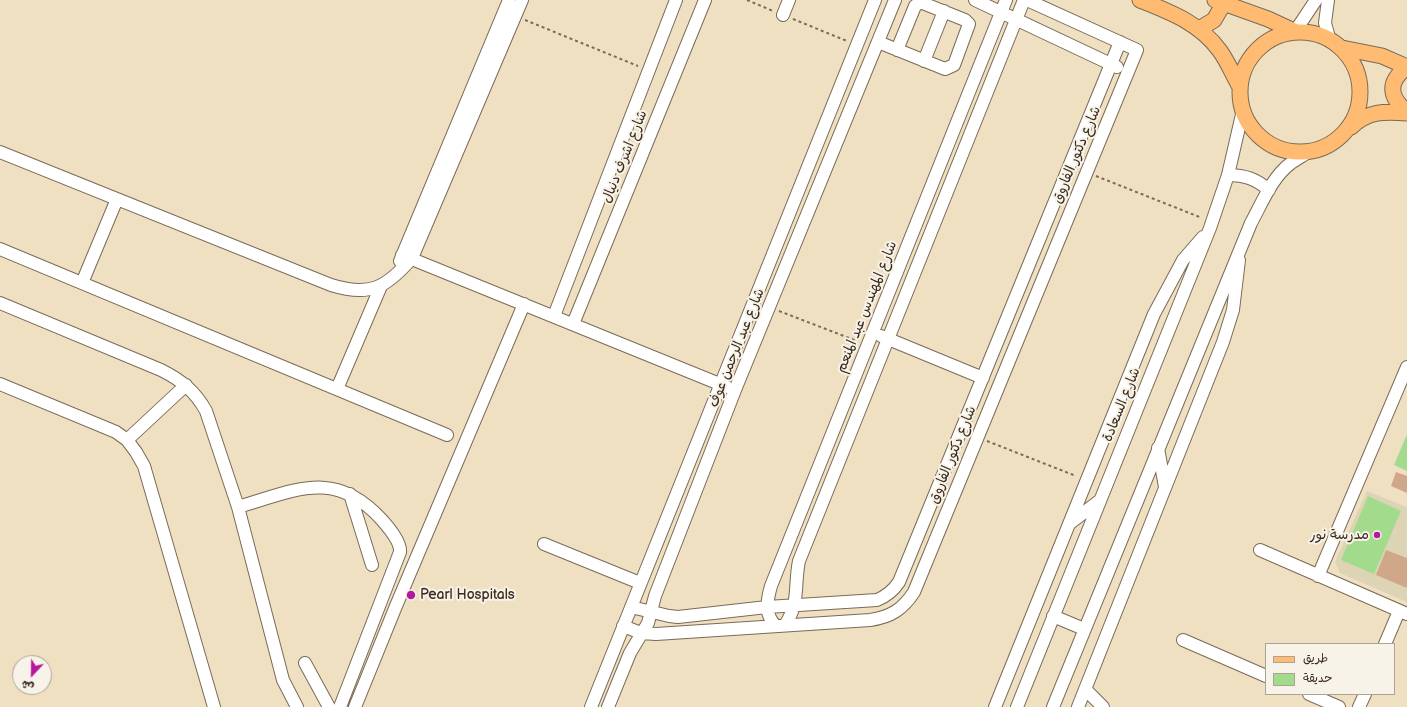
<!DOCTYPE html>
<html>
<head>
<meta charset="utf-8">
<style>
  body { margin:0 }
  #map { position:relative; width:1407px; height:707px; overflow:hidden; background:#f0e0c2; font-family:"Balsamiq Sans","Playpen Sans Arabic",sans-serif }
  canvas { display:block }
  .legend { position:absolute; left:1265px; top:643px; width:130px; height:52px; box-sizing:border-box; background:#f7f3e8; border:1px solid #aca397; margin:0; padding:5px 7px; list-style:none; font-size:12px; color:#3b2a1e }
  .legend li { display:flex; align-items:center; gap:8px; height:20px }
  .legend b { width:20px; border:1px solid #aca397 }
  .north { position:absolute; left:12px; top:655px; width:40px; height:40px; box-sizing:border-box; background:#f7f3e8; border:1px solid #aca397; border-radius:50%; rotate:202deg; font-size:11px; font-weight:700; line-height:16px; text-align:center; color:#3b2a1e }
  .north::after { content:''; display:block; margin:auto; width:14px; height:18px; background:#b5179e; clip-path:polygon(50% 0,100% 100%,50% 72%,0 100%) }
</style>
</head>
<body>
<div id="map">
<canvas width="1407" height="707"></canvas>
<ul class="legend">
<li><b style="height:5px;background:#ffbb71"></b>طريق</li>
<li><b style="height:11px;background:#a3db8d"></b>حديقة</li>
</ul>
<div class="north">ش</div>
</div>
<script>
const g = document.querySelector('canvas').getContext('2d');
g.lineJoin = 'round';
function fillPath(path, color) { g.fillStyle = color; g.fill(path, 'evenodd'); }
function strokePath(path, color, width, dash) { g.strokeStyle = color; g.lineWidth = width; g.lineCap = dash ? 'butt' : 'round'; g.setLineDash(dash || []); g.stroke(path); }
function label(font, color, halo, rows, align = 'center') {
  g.font = font + ' "Balsamiq Sans","Playpen Sans Arabic",sans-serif'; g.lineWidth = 4; g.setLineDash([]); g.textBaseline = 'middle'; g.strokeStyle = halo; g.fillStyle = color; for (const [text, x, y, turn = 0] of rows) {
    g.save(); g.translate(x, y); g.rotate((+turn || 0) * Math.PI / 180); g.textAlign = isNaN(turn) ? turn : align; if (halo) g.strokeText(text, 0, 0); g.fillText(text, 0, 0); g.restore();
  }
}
const built = new Path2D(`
  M1367,491L1407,507V602L1340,573L1335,562Z`);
const green = new Path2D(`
  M1407,434V471L1394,465Z
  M1368,496L1401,511L1374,574L1341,560Z`);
const building = new Path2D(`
  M1396,472L1407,476V493L1391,486Z
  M1386,550L1407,558V588L1376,575Z`);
const path = new Path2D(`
  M747,0L773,11
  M793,19L847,41
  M525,20L638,66
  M1096,176L1202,218
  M779,311L857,341
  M987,441L1076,476`);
const minor = new Path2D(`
  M975,0L1117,67
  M1328,0L1325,23L1330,41
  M783,15L789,0
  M1296,30L1316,0
  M878,42C900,51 923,60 945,69L954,65L969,24L965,20L920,2L915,6L897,50
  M924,61L944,11
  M0,152L331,285C370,297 386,288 412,258L522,0
  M1228,175C1245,175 1256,179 1269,190
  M0,249L447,435
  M402,255L727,387
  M400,261L509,0
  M82,283L117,199
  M0,303L161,370C181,380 195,391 206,411L238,507L283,680L297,707
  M554,316L676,0
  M573,324L705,0
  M881,336L983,378
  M0,384L116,432L127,440L136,452L144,466L214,707
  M337,389L381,286
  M127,440L186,385
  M1158,448L1165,487
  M350,494L372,565
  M238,507C296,490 335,468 382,520C389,528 401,542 400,552L340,707
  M1069,524L1099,501
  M544,544L640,583
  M1260,550L1407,614
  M1318,576L1407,367
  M631,607L669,616L678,617L767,607L877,600C887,596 893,591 899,582L1120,42
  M1053,616L1084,629
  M785,625C800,603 794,585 799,561L1024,0
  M623,626L641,633L656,634L870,620C891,617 903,609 914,592L1137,50L1027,0
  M776,626C764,615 767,600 771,586L1006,0
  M1183,640L1266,676
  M1385,644L1399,611
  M305,663L329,707
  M1085,689L1103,707
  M1309,694L1339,707
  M355,707L396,606L524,304
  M591,707L875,0
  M608,707L630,653L648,623L655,596L735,390L895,0
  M995,707L1154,314L1183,260L1203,237
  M1017,707L1210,228L1228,175L1243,110
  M1053,707L1251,223C1262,203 1272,177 1291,163C1297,159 1304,155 1310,151
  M1078,707L1223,342L1233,310L1239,260
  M1359,707L1365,694`);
const major = new Path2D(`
  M1140,0C1170,12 1200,23 1220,51C1228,62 1233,75 1240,87
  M1215,0L1268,19L1294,31
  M1199,29L1214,20L1224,3
  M1240 92a60 60 0 1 1 120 0a60 60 0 1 1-120 0Z
  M1342,48L1382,56L1407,67
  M1407,67C1387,82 1389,97 1407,112
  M1351,127C1368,111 1384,111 1407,113`);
const markers = [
  [1377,535,4,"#b5179e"],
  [411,595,5,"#b5179e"]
];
const streetNames = [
  ["شارع دكتور الفاروق",1077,155,-67],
  ["شارع اشرف دنيال",625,157,-68],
  ["شارع المهندس عبد المنعم",867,307,-68],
  ["شارع عبد الرحمن عوف",737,348,-68],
  ["شارع السعادة",1122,405,-68],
  ["شارع دكتور الفاروق",953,455,-68]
];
const poiNames = [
  ["مدرسة نور",1369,535],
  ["Pearl Hospitals",420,595,"left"]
];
fillPath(built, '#dcd4b4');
fillPath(green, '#a3db8d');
fillPath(building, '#d0a788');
strokePath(minor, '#7a6a57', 14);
strokePath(major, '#7a6a57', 17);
strokePath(path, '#7a6a57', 2, [3, 3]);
strokePath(minor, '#fff', 12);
strokePath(major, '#ffbb71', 15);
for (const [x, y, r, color] of markers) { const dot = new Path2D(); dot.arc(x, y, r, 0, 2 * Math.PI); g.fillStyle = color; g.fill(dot); strokePath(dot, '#f7f3e8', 1.5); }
label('14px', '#3b2a1e', '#f7f3e8', streetNames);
label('14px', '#3b2a1e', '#f7f3e8', poiNames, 'right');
</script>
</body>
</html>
